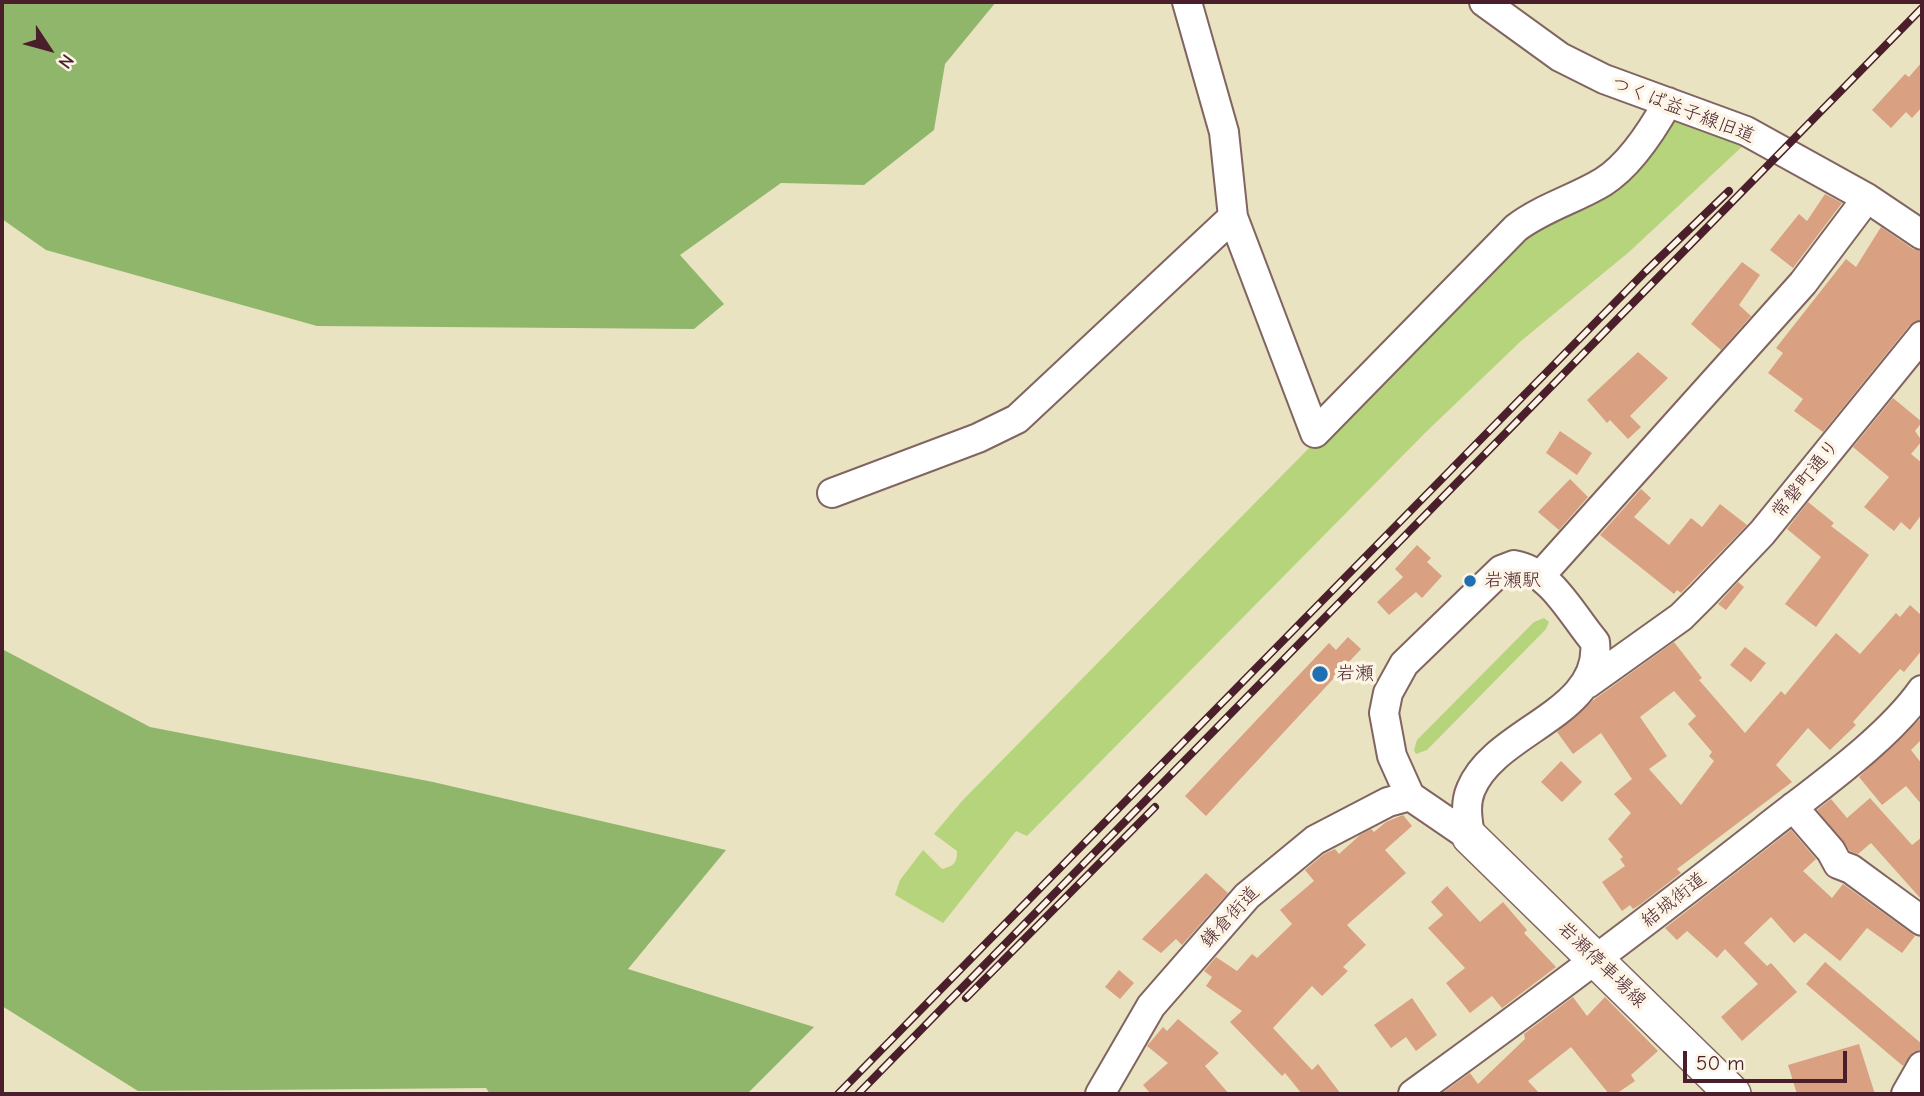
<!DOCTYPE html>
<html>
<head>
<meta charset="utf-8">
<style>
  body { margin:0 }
  #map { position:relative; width:1924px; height:1096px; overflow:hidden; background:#e9e3c1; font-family:"Comic Neue",sans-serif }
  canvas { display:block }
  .frame { position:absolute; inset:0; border:4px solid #4a1f2b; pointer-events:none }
  .north { position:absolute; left:14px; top:14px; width:70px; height:70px; -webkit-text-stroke:5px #fcf5e5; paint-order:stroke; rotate:126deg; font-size:19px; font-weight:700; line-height:28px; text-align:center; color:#4a1f2b }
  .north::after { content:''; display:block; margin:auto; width:24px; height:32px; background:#4a1f2b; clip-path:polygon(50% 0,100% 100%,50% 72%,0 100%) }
  .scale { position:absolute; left:1683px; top:1051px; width:164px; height:32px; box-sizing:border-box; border:4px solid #4a1f2b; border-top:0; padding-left:9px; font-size:21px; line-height:24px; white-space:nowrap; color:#4a1f2b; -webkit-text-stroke:5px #fcf5e5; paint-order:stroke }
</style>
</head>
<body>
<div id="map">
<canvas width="1924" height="1096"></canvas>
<div class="frame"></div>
<div class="north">N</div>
<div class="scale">50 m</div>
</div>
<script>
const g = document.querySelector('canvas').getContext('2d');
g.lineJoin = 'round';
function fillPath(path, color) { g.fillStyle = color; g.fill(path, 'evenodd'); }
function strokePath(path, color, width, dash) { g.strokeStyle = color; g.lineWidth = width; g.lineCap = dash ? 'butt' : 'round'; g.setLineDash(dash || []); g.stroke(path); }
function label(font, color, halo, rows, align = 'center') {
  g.font = font + ' "Comic Neue","Klee One",sans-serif'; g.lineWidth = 7; g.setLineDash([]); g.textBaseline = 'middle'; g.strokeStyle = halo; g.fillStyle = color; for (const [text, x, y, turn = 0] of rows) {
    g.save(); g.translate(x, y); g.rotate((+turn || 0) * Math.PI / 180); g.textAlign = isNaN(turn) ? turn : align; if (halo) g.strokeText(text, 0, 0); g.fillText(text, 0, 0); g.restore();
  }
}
const green = new Path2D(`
  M1670,116L1746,143L1629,252L1521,341L1426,432L1027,836L1016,831L943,923L895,895L900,880L923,850L942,869C954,866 957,863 957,851L934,834L962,801L1366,390L1525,235Z
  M1544,618L1549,622L1546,629L1427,750L1416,754L1414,750L1417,740L1534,622Z`);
const forest = new Path2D(`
  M2,2H996L945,64L934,130L864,185L781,183L680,255L724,304L694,329L317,326L46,250L2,219Z
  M2,649L150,727L433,782L726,850L628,969L814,1027L747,1094H490L486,1088L138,1091L2,1006Z`);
const building = new Path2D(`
  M1922,62V107L1912,118L1906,112L1891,128L1872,110L1905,74L1909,77Z
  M1825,194L1842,203L1793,268L1770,250L1799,214L1807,221Z
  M1881,227L1913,249L1922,251V319L1909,326L1823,432L1794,411L1803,399L1768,373L1783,353L1776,348L1846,259L1856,267Z
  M1742,262L1760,275L1739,305L1751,316L1721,350L1691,324Z
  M1638,352L1668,378L1630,416L1641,427L1628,439L1610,420L1607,423L1587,400Z
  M1893,398L1922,422L1915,431L1922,441L1911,454L1922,463V514L1910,530L1901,522L1894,531L1864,507L1889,477L1853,447Z
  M1560,431L1592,453L1577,475L1546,453Z
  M1570,479L1588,497L1559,530L1538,512Z
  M1641,489L1651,498L1634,517L1669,545L1691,518L1702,527L1720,504L1747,525L1681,593L1677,590L1674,594L1600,535Z
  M1808,502L1834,523L1831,526L1869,555L1816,627L1785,604L1821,557L1787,529Z
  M1417,545L1431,558L1427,562L1442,576L1422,598L1416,592L1389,615L1377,602L1403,577L1395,569Z
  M1738,582L1744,587L1726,610L1718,604Z
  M1910,605L1922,616V650L1904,672L1900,669L1853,722L1856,725L1830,750L1808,728L1776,765L1792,782L1677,869L1681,873L1641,904L1633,909L1630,905L1622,911L1602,882L1625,866L1620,859L1623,857L1608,839L1631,813L1614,794L1632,779L1601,733L1573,754L1557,732L1592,701L1674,642L1702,678L1699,680L1745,733L1781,691L1785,695L1836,633L1860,654L1896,613L1900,617ZM1674,691L1696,716L1688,724L1712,752L1709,756L1714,761L1681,805L1649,769L1667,756L1640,717Z
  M1348,637L1361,649L1206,816L1185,796L1329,643L1336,650Z
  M1745,647L1766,663L1751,682L1730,665Z
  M1922,717V739L1911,750L1922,764V805L1906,786L1882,805L1859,777Z
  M1561,761L1582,782L1562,802L1541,782Z
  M1870,798L1912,845L1922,837V900L1871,843L1858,854L1850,851L1817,810L1831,799L1847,818Z
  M1403,815L1412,826L1385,850L1406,873L1347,925L1366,945L1343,967L1348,971L1322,996L1312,986L1273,1028L1312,1070L1318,1064L1341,1094H1302L1285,1073L1282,1076L1230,1022L1242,1011L1206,986L1212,977L1204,971L1216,957L1237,971L1252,954L1257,958L1292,924L1280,910L1314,881L1305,870L1324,854L1335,849L1339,854L1360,835L1371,829L1374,832L1386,822Z
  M1791,830L1816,859L1803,871L1832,898L1843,884L1915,936L1902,953L1867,928L1840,961L1805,933L1794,943L1771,917L1744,943L1767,966L1771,963L1797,992L1742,1041L1721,1017L1758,984L1725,949L1717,958L1687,931L1677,940L1665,928Z
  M1206,873L1228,893L1182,945L1176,939L1161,953L1142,939Z
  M1447,886L1480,922L1503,902L1527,930L1524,933L1556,967L1502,1008L1492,996L1470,1013L1446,983L1465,968L1428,928L1443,915L1431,902Z
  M1825,962L1922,1044V1049L1913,1052L1903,1066L1806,984Z
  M1119,970L1134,983L1120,999L1105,987Z
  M1573,997L1587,1016L1605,997L1658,1051L1631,1075L1635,1081L1616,1094H1609L1571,1047L1528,1081L1540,1094H1441L1470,1073L1478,1084L1525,1039L1524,1034Z
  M1412,998L1437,1035L1416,1051L1406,1037L1391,1048L1374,1025Z
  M1178,1019L1219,1053L1205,1066L1229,1094H1151L1143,1085L1168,1063L1147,1046L1163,1027L1167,1031Z
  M1859,1044L1875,1094H1797L1788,1065Z`);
const minor = new Path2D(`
  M1187,2L1224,132L1233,217L1315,433L1516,228C1542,208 1575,199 1603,182C1630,165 1653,129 1668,102
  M1484,2L1560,57L1604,79L1746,131L1867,198L1922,235
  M832,493L978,438L1017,419L1233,217
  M1514,565C1551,571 1572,615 1595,642C1603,714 1495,730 1471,789C1464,805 1468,821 1470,837L1410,796L1392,756L1384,713L1388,693L1404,664L1501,570Z
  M1541,575L1803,283L1867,198
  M1587,684L1681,617L1702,596L1762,533L1922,336
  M1793,807L1831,851L1838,864L1851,869L1922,921
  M1100,1094L1151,1006L1247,896L1315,840L1388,802L1410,796
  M1413,1094C1532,1008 1648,921 1764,830C1813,791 1886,741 1922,690
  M1906,1094L1922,1066`);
const major = new Path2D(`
  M1470,837L1733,1094`);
const rail = new Path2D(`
  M966,998L1155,807
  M838,1094L1645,272L1729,191
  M858,1094L1922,8`);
const markers = [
  [1470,581,7,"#1f6fb2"],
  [1320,674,9,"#1f6fb2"]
];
const streetNames = [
  ["つくば益子線旧道",1683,110,21],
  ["常磐町通り",1806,479,-51],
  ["結城街道",1674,900,-38],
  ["鎌倉街道",1230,917,-47],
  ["岩瀬停車場線",1602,965,44]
];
const poiNames = [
  ["岩瀬駅",1484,581],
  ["岩瀬",1336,674]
];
fillPath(green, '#b5d47b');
fillPath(forest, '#90b66b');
fillPath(building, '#d9a082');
strokePath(minor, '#826460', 32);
strokePath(major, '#826460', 38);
strokePath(minor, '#fff', 28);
strokePath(major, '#fff', 35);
strokePath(rail, '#4a1f2b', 8);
strokePath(rail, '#fcf5e5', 5, [16]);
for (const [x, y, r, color] of markers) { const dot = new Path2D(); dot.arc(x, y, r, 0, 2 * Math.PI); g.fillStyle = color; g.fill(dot); strokePath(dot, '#fcf5e5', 2.5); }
label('19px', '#4a1f2b', '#fcf5e5', streetNames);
label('19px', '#4a1f2b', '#fcf5e5', poiNames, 'left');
</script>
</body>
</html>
